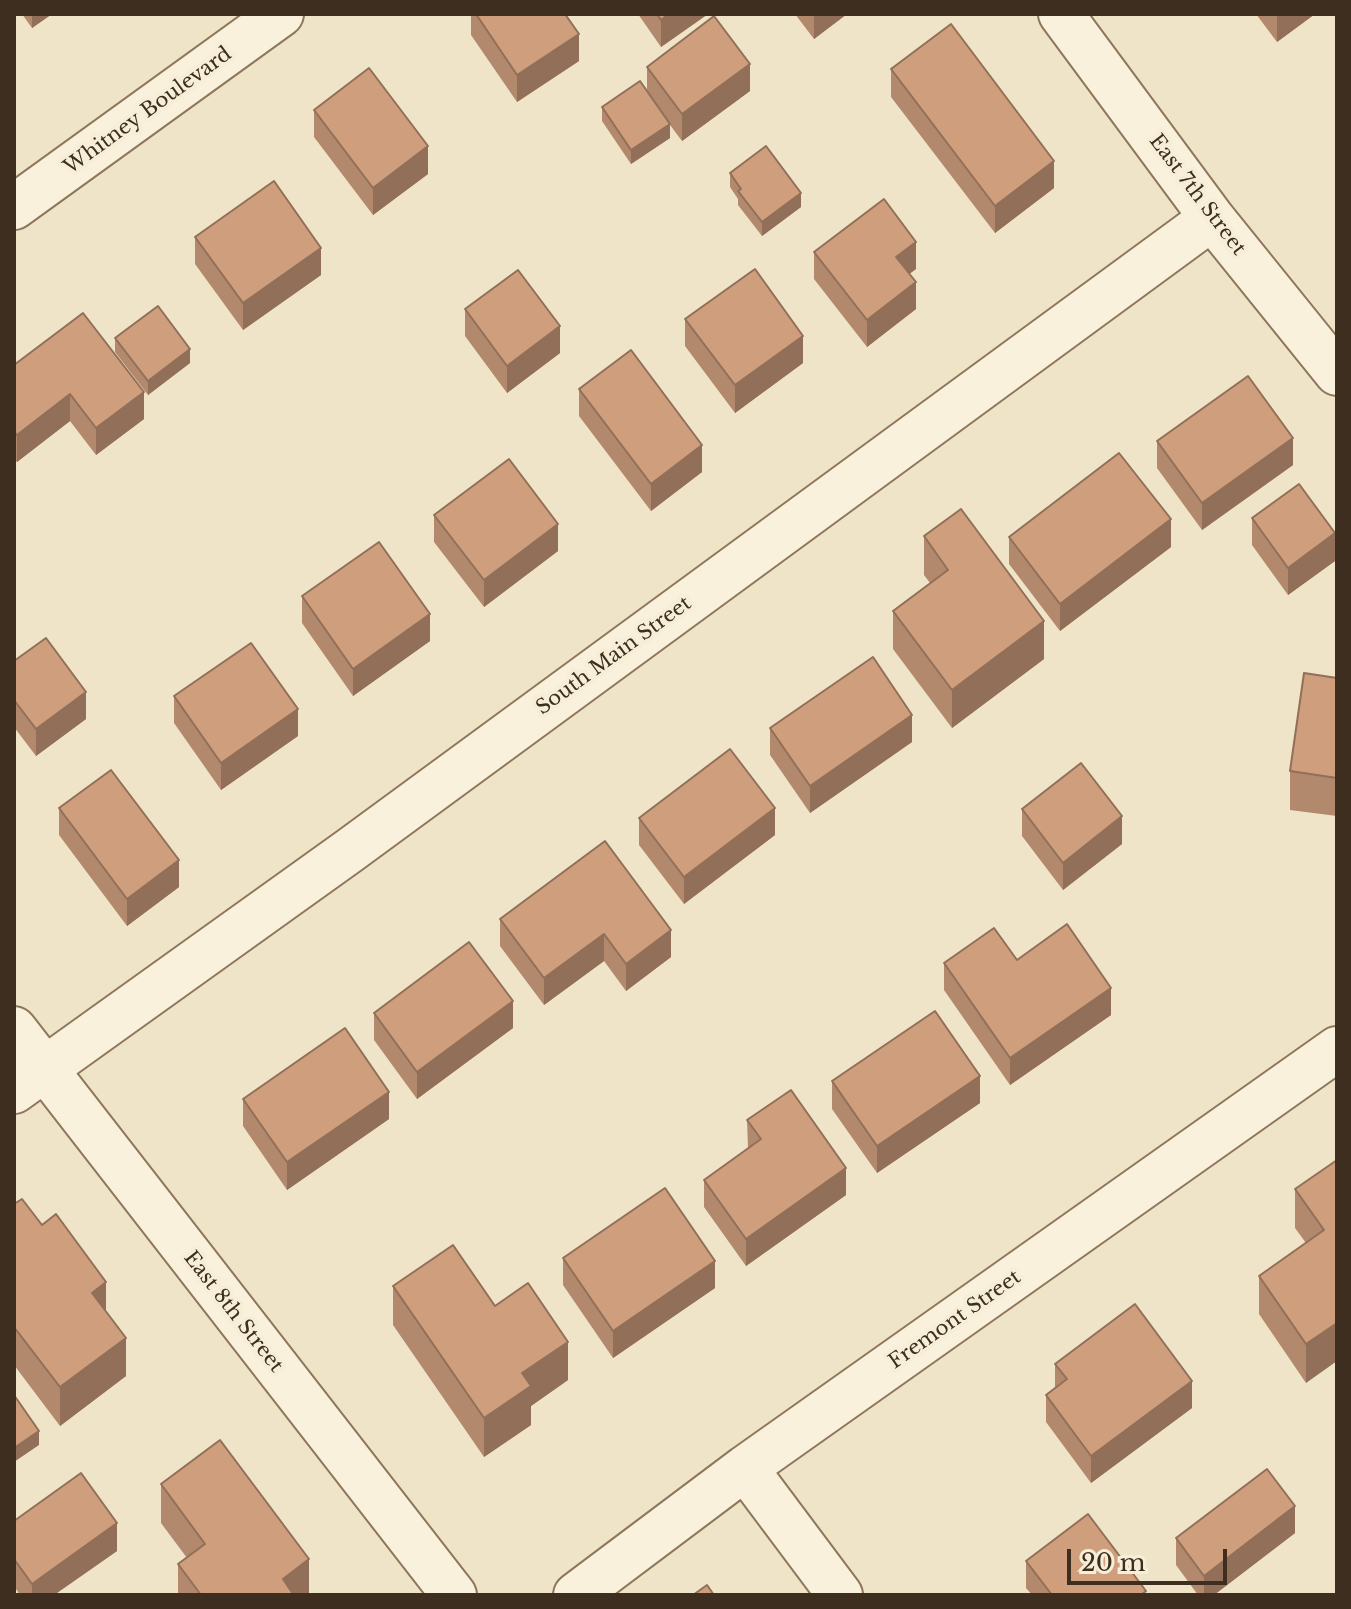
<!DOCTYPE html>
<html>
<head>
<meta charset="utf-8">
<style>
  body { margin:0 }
  #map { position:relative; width:1351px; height:1609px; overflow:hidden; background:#f0e4c8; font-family:"Libre Baskerville",serif }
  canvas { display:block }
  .frame { position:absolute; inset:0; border:16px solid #3d2e20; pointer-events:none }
  .scale { position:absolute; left:1067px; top:1549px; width:160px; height:36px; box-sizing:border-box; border:4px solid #3d2e20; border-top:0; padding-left:10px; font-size:24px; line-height:28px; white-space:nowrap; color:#3d2e20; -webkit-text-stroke:6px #f7eed8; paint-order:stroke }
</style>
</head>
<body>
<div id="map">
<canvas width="1351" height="1609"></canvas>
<div class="frame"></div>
<div class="scale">20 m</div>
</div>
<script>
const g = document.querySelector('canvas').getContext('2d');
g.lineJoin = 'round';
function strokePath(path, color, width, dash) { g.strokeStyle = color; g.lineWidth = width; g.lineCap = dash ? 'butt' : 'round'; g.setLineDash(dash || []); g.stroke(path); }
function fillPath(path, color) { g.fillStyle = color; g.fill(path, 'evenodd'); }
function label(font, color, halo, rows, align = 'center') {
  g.font = font + ' "Libre Baskerville",serif'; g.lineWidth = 8; g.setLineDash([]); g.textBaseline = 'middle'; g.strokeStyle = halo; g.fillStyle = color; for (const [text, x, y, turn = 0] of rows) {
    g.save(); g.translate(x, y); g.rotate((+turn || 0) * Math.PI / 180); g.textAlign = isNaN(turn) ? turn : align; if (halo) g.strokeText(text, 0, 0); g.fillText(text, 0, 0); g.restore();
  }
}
const minor = new Path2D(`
  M1061,14L1212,218L1337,373
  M14,207L281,14
  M14,1029L454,1595
  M14,1091L349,851L1212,218
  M745,1468L840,1595
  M576,1595L745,1468L1337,1049`);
const wall = new Path2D(`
  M22,14H52L32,28Z
  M471,14H565L579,61L517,102L471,35Z
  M638,14H708L661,47Z
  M795,14H847L814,39Z
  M1256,14H1315L1277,42Z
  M647,67L750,91L682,141L670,125V138L631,164L602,121V107L647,91Z
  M891,69L1054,188L995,233L891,97Z
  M314,110L428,174L373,215L314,137Z
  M730,173L801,207L762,236L738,205V199L730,187Z
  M195,237L321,275L243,330L195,264Z
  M814,252L916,269L909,274L916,309L867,347L814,279Z
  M465,309L560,353L507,393L465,336Z
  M685,319L803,363L735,413L685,346Z
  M115,338L190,363L148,395L115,352Z
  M14,365L144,419L96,455L70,421L17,462L14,459Z
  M579,389L702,472L651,511L579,416Z
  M1157,441L1293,465L1202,530L1157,468Z
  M434,515L558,551L484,607L434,542Z
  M1252,518L1335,561L1288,595L1252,545Z
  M924,536L1044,659L952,728L893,649V611L930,583L924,575Z
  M1009,537L1171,547L1060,631L1009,564Z
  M302,596L430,641L353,696L302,623Z
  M14,661L86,719L36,756L14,727Z
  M1337,678V816L1290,810V771Z
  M174,696L298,736L221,790L174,723Z
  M770,728L912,742L810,813L770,755Z
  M59,808L179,887L127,926L59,835Z
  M1022,809L1122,844L1063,890L1022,836Z
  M639,818L775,835L684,904L639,845Z
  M605,841L671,957L626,991L604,961L544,1005L500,946V919Z
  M1017,960L1111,1015L1010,1085L944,990V963Z
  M374,1013L513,1028L417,1099L374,1040Z
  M832,1081L980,1103L877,1173L832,1109Z
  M243,1099L389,1119L287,1190L243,1126Z
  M747,1120L846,1195L746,1266L704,1207V1180L748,1148Z
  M1337,1160L1306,1383L1259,1314V1276L1306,1243L1295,1228V1189Z
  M14,1204L106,1312L126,1376L60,1426L14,1365Z
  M563,1258L715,1288L613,1358L563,1285Z
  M393,1286L495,1306L568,1380L531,1406V1425L484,1457L393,1325Z
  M1055,1364L1192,1408L1091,1483L1046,1422V1395L1055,1388Z
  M161,1484L309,1595H178V1564L187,1558L161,1523Z
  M14,1521L117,1551L54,1595H20L14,1586Z
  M1295,1533L1214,1595H1198L1176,1565V1538Z
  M1026,1561L1146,1595H1032L1026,1588Z`);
const shadedWall = new Path2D(`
  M32,14H52L32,28Z
  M669,14H708L661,47V20Z
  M814,14H847L814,39Z
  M1277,14H1315L1277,42Z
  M579,34V61L517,102V75Z
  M750,64V91L682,141V114Z
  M670,124V138L631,164V150Z
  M428,146V174L373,215V188Z
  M1054,161V188L995,233V206Z
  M801,193V207L762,236V222Z
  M916,242V269L896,284V257Z
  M321,248V275L243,330V303Z
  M916,282V309L867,347V320Z
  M560,326V353L507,393V366Z
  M803,336V363L735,413V385Z
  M190,349V363L148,395V381Z
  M144,392V419L96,455V428Z
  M70,394V421L17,462V435Z
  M1293,438V465L1202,530V503Z
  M702,445V472L651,511V484Z
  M1171,519V547L1060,631V604Z
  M558,524V551L484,607V580Z
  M1335,533V561L1288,595V568Z
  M430,614V641L353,696V669Z
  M1044,621V659L952,728V690Z
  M86,692V719L36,756V729Z
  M298,709V736L221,790V763Z
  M912,715V742L810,813V786Z
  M775,808V835L684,904V877Z
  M1122,816V844L1063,890V863Z
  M179,860V887L127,926V899Z
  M671,930V957L626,991V964Z
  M604,934V961L544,1005V978Z
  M1111,988V1015L1010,1085V1058Z
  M513,1001V1028L417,1099V1072Z
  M980,1076V1103L877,1173V1146Z
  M389,1092V1119L287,1190V1162Z
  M846,1168V1195L746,1266V1239Z
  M715,1261V1288L613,1358V1331Z
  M106,1282V1321L92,1293Z
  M1337,1323V1361L1306,1383V1344Z
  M126,1338V1376L60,1426V1387Z
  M568,1342V1380L531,1406V1425L484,1457V1418L522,1373Z
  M1192,1381V1408L1091,1483V1456Z
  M39,1431V1445L14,1462V1448Z
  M1295,1506V1533L1214,1595H1204V1576Z
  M117,1523V1551L54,1595H32V1584Z
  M309,1559V1595H283V1579Z`);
const building = new Path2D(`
  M476,14H565L579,34L517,75Z
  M657,14H669L661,20Z
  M714,16L750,64L682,114L647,67Z
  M951,24L1054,161L995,206L891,69Z
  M369,68L428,146L373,188L314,110Z
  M640,81L670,124L631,150L602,107Z
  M766,146L801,193L762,222L738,191L741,189L730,173Z
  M274,181L321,248L243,303L195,237Z
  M884,199L916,242L896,257L916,282L867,320L814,252Z
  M755,269L803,336L735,385L685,319Z
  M518,270L560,326L507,366L465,309Z
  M158,306L190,349L148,381L115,338Z
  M83,313L144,392L96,428L70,394L17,435L14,432V365Z
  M631,350L702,445L651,484L579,389Z
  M1248,376L1293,438L1202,503L1157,441Z
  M1119,453L1171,519L1060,604L1009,537Z
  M509,459L558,524L484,580L434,515Z
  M1299,484L1335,533L1288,568L1252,518Z
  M961,509L1044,621L952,690L893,611L948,570L924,536Z
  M379,542L430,614L353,669L302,596Z
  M46,638L86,692L36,729L14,700V661Z
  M251,643L298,709L221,763L174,696Z
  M873,657L912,715L810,786L770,728Z
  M1304,673L1337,678V778L1290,771Z
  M730,749L775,808L684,877L639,818Z
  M1081,763L1122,816L1063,863L1022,809Z
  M111,770L179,860L127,899L59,808Z
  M605,841L671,930L626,964L604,934L544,978L500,919Z
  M1067,924L1111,988L1010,1058L944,963L994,928L1017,960Z
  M469,942L513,1001L417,1072L374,1013Z
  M935,1011L980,1076L877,1146L832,1081Z
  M345,1028L389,1092L287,1162L243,1099Z
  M791,1090L846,1168L746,1239L704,1180L761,1139L747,1120Z
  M1337,1160V1323L1306,1344L1259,1276L1324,1230L1295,1189Z
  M665,1188L715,1261L613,1331L563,1258Z
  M22,1199L42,1225L56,1214L106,1282L92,1293L126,1338L60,1387L14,1327V1204Z
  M453,1245L495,1306L528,1283L568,1342L522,1373L531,1386L484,1418L393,1286Z
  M1135,1304L1192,1381L1091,1456L1046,1395L1067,1379L1055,1364Z
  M14,1395L39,1431L14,1448Z
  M220,1440L309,1559L283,1579L293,1594L291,1595H201L178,1564L205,1544L161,1484Z
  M1267,1469L1295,1506L1204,1576L1176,1538Z
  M81,1473L117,1523L32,1584L14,1559V1521Z
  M1088,1514L1146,1591L1141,1595H1052L1026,1561Z
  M707,1585L714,1595H693Z`);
const streetNames = [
  ["Whitney Boulevard",148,111,-36],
  ["East 7th Street",1197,195,53],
  ["South Main Street",614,656,-36],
  ["East 8th Street",233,1312,52],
  ["Fremont Street",955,1320,-35]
];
strokePath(minor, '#8d765c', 48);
strokePath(minor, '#faf1dc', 44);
fillPath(wall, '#b2896c');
fillPath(shadedWall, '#916f58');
fillPath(building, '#cf9f7d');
strokePath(building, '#916f58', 2);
label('20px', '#3d2e20', '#f7eed8', streetNames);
</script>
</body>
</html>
